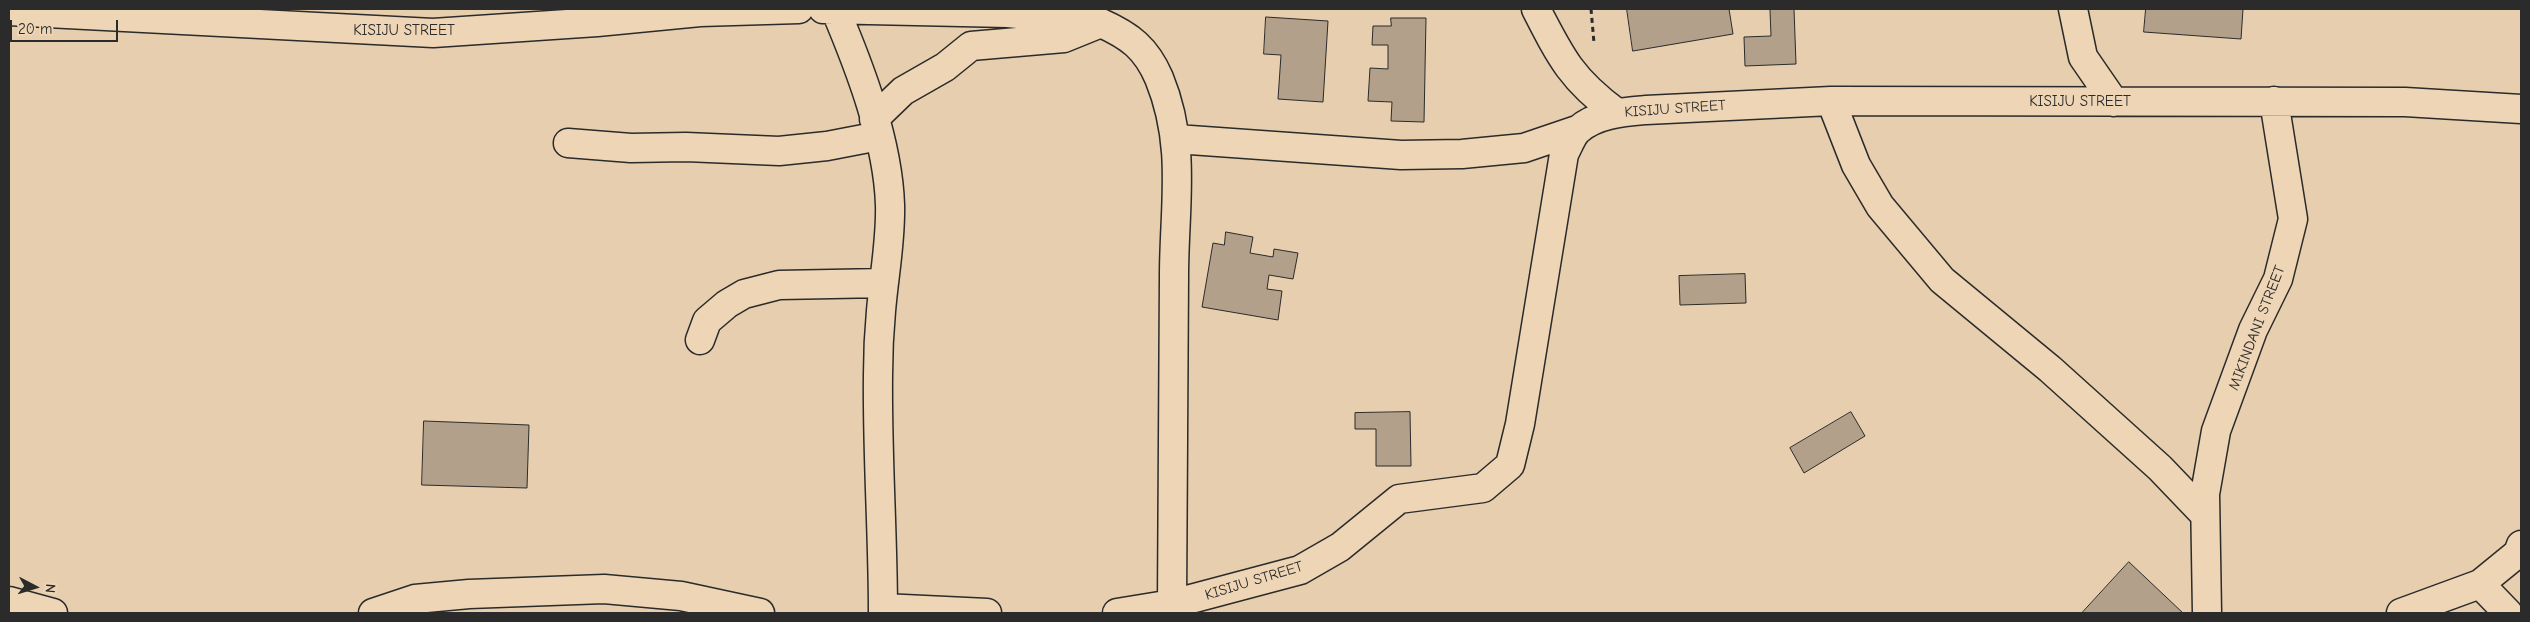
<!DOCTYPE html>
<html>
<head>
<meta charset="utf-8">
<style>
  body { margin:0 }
  #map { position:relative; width:2530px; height:622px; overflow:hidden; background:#e6ceaf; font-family:"Comic Neue",sans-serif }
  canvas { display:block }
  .frame { position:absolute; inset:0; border:10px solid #2b2b2b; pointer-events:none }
  .north { position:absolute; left:10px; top:562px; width:50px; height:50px; -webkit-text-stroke:4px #eed5b5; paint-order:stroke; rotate:95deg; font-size:14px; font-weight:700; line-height:20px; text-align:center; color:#2b2b2b }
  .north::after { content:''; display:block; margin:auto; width:18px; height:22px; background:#2b2b2b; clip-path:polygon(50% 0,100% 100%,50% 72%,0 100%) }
  .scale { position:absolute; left:10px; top:20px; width:108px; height:22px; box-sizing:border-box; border:2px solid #2b2b2b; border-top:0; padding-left:6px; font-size:15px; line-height:18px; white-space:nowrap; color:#2b2b2b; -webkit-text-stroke:4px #eed5b5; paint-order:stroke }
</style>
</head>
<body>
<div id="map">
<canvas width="2530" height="622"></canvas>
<div class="frame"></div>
<div class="north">N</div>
<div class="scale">20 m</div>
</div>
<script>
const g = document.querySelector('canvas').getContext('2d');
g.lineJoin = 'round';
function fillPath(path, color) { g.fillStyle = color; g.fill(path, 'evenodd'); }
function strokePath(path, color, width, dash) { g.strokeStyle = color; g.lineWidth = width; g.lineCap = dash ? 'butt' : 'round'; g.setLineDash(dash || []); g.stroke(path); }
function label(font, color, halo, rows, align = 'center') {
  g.font = font + ' "Comic Neue",sans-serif'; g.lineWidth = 4; g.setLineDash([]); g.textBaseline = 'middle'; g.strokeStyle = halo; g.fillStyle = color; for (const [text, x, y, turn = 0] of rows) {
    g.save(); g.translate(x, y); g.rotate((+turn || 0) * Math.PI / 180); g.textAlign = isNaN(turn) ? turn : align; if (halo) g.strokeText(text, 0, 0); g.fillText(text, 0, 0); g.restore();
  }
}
const building = new Path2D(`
  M1627,9H1729L1733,34L1633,51Z
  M1794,9L1796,64L1745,66L1744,37L1771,36L1770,10Z
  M2146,9H2243L2241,39L2144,32Z
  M1266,17L1328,21L1323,102L1278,99L1281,55L1264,54Z
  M1391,18H1426L1424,122L1391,121L1392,102L1368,101L1370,68L1388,69V45H1372L1373,26H1391Z
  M1226,232L1253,237L1250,253L1273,257L1274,249L1298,253L1293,279L1269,275L1267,289L1282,291L1278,320L1202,307L1213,243L1224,245Z
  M1745,274L1746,303L1680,305L1679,276Z
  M1410,412L1411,466H1376V429H1355V413Z
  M1851,412L1865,436L1804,473L1790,448Z
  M424,421L529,425L527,488L422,485Z
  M2129,562L2183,613H2082Z`);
const path = new Path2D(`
  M1591,9L1594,43`);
const minor = new Path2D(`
  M823,9L1008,13L1099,22
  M835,9C860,68 888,141 890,205C891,241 884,275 881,311C879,332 878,354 878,375C877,454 883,534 883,613
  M1536,9C1561,58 1572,80 1617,113
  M2073,9L2083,57L2114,102
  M9,11L433,33L597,22L700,12L799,9
  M1831,101L1856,165L1880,206L1942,280L2050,369L2160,468L2205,515
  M874,119L903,91L945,67L971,46L1064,38L1101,23C1130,36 1146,48 1159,78C1187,146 1174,206 1174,276C1173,385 1173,495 1172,604
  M1176,139L1401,155L1462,154L1524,148L1577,130
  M568,143L631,148L686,147L779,151L827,146L879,136
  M700,340L707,321L727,304L744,294L779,285L884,283
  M2480,584L2508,613
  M9,601L53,613
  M883,608L987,613
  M373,613L415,599L469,594L604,589L681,596L760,613
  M1117,613L1172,604L1300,570L1340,547L1399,499L1483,488L1510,465L1520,424L1564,154C1568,147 1572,135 1578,130C1596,114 1623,112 1646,110L1831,101L2405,102L2521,109
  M2207,613L2205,494L2216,431L2253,330L2278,279L2293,219L2274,101
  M2401,613L2480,584L2518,553L2521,545`);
const streetNames = [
  ["KISIJU STREET",404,31],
  ["KISIJU STREET",2080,102],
  ["KISIJU STREET",1675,109,-4],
  ["MIKINDANI STREET",2257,328,-69],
  ["KISIJU STREET",1254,581,-17]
];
fillPath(building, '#b2a08a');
strokePath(building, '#2b2b2b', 1);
strokePath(minor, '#2b2b2b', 31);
strokePath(path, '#2b2b2b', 3, [5, 4]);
strokePath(minor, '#eed5b5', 28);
label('15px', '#2b2b2b', '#eed5b5', streetNames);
</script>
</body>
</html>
